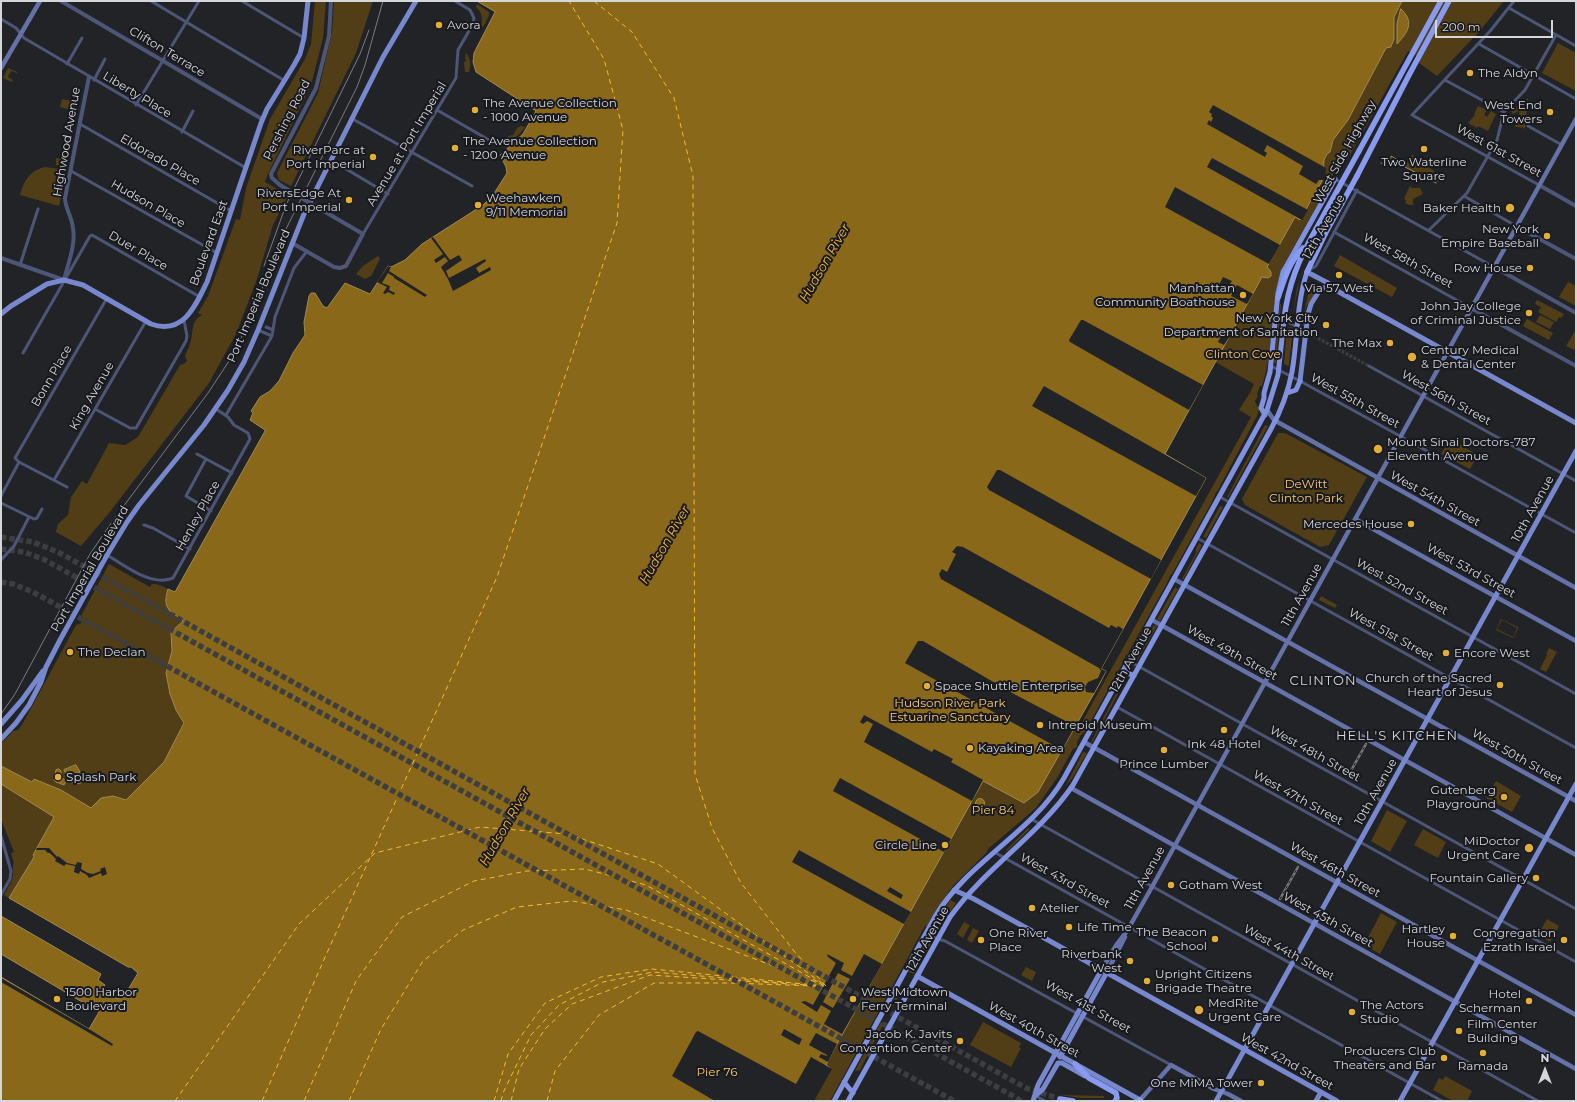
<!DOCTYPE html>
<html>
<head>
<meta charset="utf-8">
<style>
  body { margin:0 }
  #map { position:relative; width:1577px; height:1102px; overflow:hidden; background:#212327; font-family:Montserrat,sans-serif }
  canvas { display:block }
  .frame { position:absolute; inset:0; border:2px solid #d5d6d9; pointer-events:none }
  .north { position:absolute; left:1525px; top:1050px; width:40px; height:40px; -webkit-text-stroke:3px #18191e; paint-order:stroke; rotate:0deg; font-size:11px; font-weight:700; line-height:16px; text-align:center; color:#d5d6d9 }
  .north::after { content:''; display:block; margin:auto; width:14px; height:18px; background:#d5d6d9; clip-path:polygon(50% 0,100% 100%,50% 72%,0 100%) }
  .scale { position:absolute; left:1435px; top:20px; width:118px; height:18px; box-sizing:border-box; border:2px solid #d5d6d9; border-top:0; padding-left:5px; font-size:12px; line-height:14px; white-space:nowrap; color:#d5d6d9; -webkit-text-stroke:3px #18191e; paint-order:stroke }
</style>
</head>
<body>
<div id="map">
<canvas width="1577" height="1102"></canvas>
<div class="frame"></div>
<div class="north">N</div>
<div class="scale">200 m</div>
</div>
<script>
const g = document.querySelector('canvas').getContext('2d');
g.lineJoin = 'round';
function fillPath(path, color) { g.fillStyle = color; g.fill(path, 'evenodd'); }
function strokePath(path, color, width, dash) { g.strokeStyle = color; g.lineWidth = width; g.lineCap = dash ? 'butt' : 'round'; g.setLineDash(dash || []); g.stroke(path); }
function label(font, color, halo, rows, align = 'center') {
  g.font = font + ' Montserrat,sans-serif'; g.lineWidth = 4; g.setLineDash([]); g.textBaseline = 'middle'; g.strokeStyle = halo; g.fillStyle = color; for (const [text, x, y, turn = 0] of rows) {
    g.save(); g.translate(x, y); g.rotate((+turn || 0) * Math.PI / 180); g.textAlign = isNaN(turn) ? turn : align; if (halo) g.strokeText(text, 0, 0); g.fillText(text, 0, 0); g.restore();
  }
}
const green = new Path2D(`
  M315,1H326L323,38L311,85L267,176L265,182L288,195L273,225L257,279L236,334L209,383L109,513L81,546L56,532L58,524L68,515L71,497L82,481L87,484L109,443L125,445L138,437L180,365L184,364L187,361L185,356C186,352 189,348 190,344C194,333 190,321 202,315L198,313L208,296L236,219L240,220L246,188L270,119L305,59L311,44Z
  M334,1H373L356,53L291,186L279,180L277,173L318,93L332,32Z
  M1402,1H1504L1478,33L1437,76L1419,63L1421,58L1408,51L1349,157L1335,170L1329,185L1283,266C1269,305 1275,347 1262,386H1260L1257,394L1258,396L1255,401L1257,406L1260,407L1257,416L1217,492H1216L1213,500L1172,574H1171L1167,583L1127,655H1126L1121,666L1085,732L1081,735L1077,742V747L1073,749L1057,778L1036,808L988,849L987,852L953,886L936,910L927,926H925L830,1101H655L828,1062L840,1039L720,975L1090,700L1073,729L1077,731L1251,417L1239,410L1251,391L1254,384L1094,293L1324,160L1327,154L1330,152L1333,140L1348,120L1386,48L1392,47L1394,39V17Z
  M477,4L489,12V16L483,27L481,26C483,19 482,12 476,7Z
  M1558,43L1576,53V91L1542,73Z
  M466,53C471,60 471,63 469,72H465L464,62L467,60L465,59Z
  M8,68L17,72V73L11,71L8,77L13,80L12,82L3,78Z
  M1528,98L1525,129L1522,127L1521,128L1518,127H1515V122L1520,120L1519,111L1513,114L1511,111Z
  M62,99L78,102L76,111L60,107Z
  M1478,106L1487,110L1484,115L1487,117L1491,111L1496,114L1488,131L1478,126L1477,128L1468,123L1475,115L1474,114Z
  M521,126L525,127C519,136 513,140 504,141L508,136L513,135L517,128Z
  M1413,155L1439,175L1442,180L1436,183L1405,167L1406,161L1409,163L1412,159L1410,156Z
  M56,158L65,160L63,167L56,165Z
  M45,167L67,170L59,206L20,195C24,181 29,171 45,167Z
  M1410,186L1412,188H1420L1423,194L1413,199V205H1409L1405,203L1406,201L1404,198Z
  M1310,251H1311L1301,275L1292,317L1297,288Z
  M1340,255L1397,288L1392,297L1334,266Z
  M378,256L380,259L371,276L365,279L356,274L363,266Z
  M1311,281L1312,287L1316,291L1306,307L1304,326H1303L1305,308Z
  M1568,282L1576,286V306L1559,297Z
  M1537,300L1564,314L1561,318L1559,317L1556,322L1538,312L1541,307L1535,304Z
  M1280,304H1281L1276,363H1274Z
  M1540,315L1554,322L1550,329L1536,322Z
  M1527,319L1553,333L1549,340L1523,326Z
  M1291,327L1293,329L1289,365L1288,366L1284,364L1287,328Z
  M1576,329V346L1574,350L1566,346Z
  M1265,425L1268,426L1228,498L1227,497Z
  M1278,433H1285L1367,477L1329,545L1320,547L1245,505L1242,499Z
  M1450,439L1478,455L1470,469L1441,454Z
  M1220,506L1223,507L1206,538L1203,537Z
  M1199,543L1202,545L1183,580L1182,579L1196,553V549Z
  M109,564L150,587L152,584C158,584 163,586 168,589L165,597L172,612L181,618L183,621L171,632L172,651L166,673L170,694L176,710L184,723L164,762L126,800L113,796L101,798L91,808L61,790L34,779L32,782L1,766V744L13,731L18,730L23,723L76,625L81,623L82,614Z
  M1175,587L1178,589L1160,621L1157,619Z
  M1321,596L1337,605L1335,608L1319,600Z
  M1501,619L1518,627V629L1513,638L1496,630ZM1502,620L1517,628L1513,637L1497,629Z
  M1154,625L1157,626L1137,661H1136L1150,635V631Z
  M1549,648L1557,652L1546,672L1540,669L1547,655L1546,654Z
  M1126,674L1128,675L1092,743L1091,742Z
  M1083,752L1087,753L1073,777L1065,787Z
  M1496,781L1521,796L1512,812L1486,798Z
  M1,784L54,817L33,856L34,857L9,898L4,895L12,880L13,875V864L14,863L11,853L14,852L1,819Z
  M1387,810L1407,821L1390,852L1371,841Z
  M1028,828L1030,829L1007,851L1006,850Z
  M1423,829L1446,842L1438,858L1414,845Z
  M950,900L956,903L940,926L935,929V926Z
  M1381,913L1397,922L1380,954L1364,945Z
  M1547,919L1559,926L1550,942L1538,935Z
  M964,922L970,925L963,938L957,934Z
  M973,928L979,931L972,943L967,940Z
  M930,940L932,941L914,974L909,972L925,943Z
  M1026,967L1036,972L1032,981L1021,975Z
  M903,989L893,1007L891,1006L899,990Z
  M881,1022L884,1023L860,1070L855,1071Z
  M983,1022L1021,1043L1019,1047L1021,1048L1011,1067L970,1045Z
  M1445,1076L1472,1091L1467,1101H1453L1433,1090L1439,1078L1443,1080Z
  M1060,1095L1104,1096V1098H1081Z`);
const water = new Path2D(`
  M477,1H1402L1394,17V39L1391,47L1386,48L1348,120L1333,140L1330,152L1327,154L1324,160L1323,179L1300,220L1295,217L1267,267L1271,272V276L1268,278L1262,277L1165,454L1206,478L1101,669L1106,671L1100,683L1038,792L1024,803L983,781L837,1044L826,1065L830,1068L812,1101H1V977L89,1029L99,1012L1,954V916L101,974L98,980L105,985L102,991L118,999L120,996L123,998L138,973L131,967H128L9,898L34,857L33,855L54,817L1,784V766L32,782L34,779L61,790L91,808L101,798L113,796L126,800L164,762L184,723L176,710L170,694L166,673L172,651L171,632L183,621C180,617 176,616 172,613C164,606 165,598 168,589L175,592L265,431V430L250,420L253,413L251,411L260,397L270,391L279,381L293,353L305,335L304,322L309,296L311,293H315L323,306L327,308L345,283L370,294L388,266L391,267L405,260L422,244L483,205L493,195L507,173L506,167L500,155L523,134L536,111L476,72L473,62L474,53L495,12Z
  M1401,9C1415,22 1408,32 1397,44V24Z
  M76,765L80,772L68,778L64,770Z
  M59,769L61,771V777L66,781L64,785L56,782L54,780L56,770Z
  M79,773L81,774L84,782L76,784L68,781V779Z
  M975.5 803a4.5 4.5 0 1 1 9 0a4.5 4.5 0 1 1-9 0Z`);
const pier = new Path2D(`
  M1213,105L1326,168L1325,180H1319L1316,184L1299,174L1303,166L1267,145L1264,151L1267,153L1265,157L1207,124L1209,120L1211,122L1213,118L1211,116L1212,114L1209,112Z
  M1212,158L1308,210L1302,220L1207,167Z
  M1175,187L1280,245L1269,264L1165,207Z
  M433,237L450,260L459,255L462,260L446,271L449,278L485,259L486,261L476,268L479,273L490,267L491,270L453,291L448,279L441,267L448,261L445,257L436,263L434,260L443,254L431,238Z
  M388,266L391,267L389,271L427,295L425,297L394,278V277L388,273L382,283L390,286L389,290L395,293L394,295L388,292L385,294L383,293L387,287L377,282Z
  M1223,277L1232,281L1227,289L1219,285Z
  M1237,285L1253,294L1247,304L1231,296Z
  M1081,320H1083L1203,385L1189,410L1070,342L1069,340Z
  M1223,332L1230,336L1224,345L1218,342Z
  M1044,386L1206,478L1196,496L1032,406Z
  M997,470H1000L1161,560L1151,579L989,490L987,487Z
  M957,546L963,547L1109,628L1111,625L1117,628L1118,626L1123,629L1101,669L1106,671L1094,693L1086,692L1085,687L1088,682L1098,678L1101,671L1099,668L941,579L939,574L942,569L947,572L956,554L952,552Z
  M918,641H923L1014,694L1075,726L1062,750L905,663Z
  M864,715L932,752L934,749L953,759L951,762L983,780L972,801L864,742L873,724L867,721L863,724L860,722Z
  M840,778L951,839L944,852L833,791Z
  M37,848H49L57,857L58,856L67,863L76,865L77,862L82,863L81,869L88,873L93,874L101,871L100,869L105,867L107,874L102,876L101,873L89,878L87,875L80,871L79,874L74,872L75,866L66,864L64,866L55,861L56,859L50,853H48L45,850H36Z
  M799,850L911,912L904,924L792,862Z
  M890,887L903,895L901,899L887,891Z
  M827,954L844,963L841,970L852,976L864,954L882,964L842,1034L824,1024L831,1011L821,1005L817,1012L801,1002L805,1001L813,1005L836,963L828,957ZM838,973L850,979L833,1008L823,1002Z
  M1,978L89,1029L113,1044L112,1046L1,982Z
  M784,1029L802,1039L799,1045L781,1035Z
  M698,1031L796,1084L811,1057L832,1069L814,1101H715L672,1076L696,1032Z
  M816,1033L837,1044L828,1062L819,1057L821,1054L827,1056V1055L809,1045Z`);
const stream = new Path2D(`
  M1381,163L1384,164L1391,160V156L1398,160L1403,165
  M1405,167L1436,183`);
const ferry = new Path2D(`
  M594,1L632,32L674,98L693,176L695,774L712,828L741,883L794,951L826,986
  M175,1101L299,924L375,853L480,827L567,834L658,864L823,984
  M262,1101L326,955L497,577L617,223L623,130L604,59L569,1
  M304,1101L356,981L402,917L474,881L527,871L585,869L646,885L820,983
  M349,1101L381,1029L423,961L463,930L517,907L572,901L626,910L826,986
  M494,1101L508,1054L545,1003L601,977L652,969L824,986
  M501,1101L503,1093L531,1035L559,1005L603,982L653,972L784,983
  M511,1101L519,1069L545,1029L572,1004L650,975L806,985
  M547,1101L555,1071L599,1015L654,983H730L816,986`);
const minorTunnel = new Path2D(`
  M1314,336L1369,366`);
const motorwayTunnel = new Path2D(`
  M1,537L33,542L58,552L1026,1088L1060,1099
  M1,549L24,552L45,560L1022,1101
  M1,582L13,584L33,592L954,1101`);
const minor = new Path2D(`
  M151,1L285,81
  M242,1L304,38
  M1514,1L1491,30L1412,115L1539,185
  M1509,8L1576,46
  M1,19L16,28L24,38L246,168
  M1479,44L1576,99
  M67,64L82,38
  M94,80L105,59
  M1445,80L1504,112
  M136,105L199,1
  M437,110L496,144
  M351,118L472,186
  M80,124L231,211
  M1528,126L1562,145
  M182,132L193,111
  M331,160L388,194
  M71,171L217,253
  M1335,179L1494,267
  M1464,196L1516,226
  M1429,230L1467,193L1497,140L1504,112L1525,90L1556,35
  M1334,232L1471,308
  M363,234L456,78L458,50L473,24L474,18L470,10L455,1
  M20,265L38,209
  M1308,271L1316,266L1357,190
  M1284,320L1314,336
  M266,327L273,330
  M258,330L272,336
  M23,353L90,236L92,235L200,297
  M1271,366L1300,381L1576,533
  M1369,366L1576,481
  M95,409L130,428H136L186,341L187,336L184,320
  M226,415L272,336L275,317L294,268L307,251
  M197,454L232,473
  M206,459L186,496L211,511
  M54,480L146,321
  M67,487L19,462L15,458L107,298
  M1,496L19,462
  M1220,497L1576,694
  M1,503L34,519L37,518L42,509
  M144,525L153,528L190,549
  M1197,538L1576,748
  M107,555C126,566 151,587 173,578L250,439L248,433L234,425L228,417L216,409
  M1,560L14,546L29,517
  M1129,661L1576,909
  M1117,707L1576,962
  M1031,819L1538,1101
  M1,836L11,871L10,879L1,895
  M994,852L1442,1101
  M924,939L932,937L945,941L1171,1065
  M1036,1096L1045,1101`);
const tertiary = new Path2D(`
  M61,1L262,119
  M280,185L272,178L271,174L316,88L329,36L331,1
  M1539,185L1576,206
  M1516,226L1576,259
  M292,243L334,267L340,268L346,266L363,234L315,206
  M1,258L64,280C68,263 76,245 73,228C72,217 65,208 65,198L89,77
  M1494,267L1576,313
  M1471,308L1576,366`);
const secondary = new Path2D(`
  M1,68L40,1
  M1267,410L1274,420L1576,588
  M1355,519L1576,641
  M1174,579L1576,801
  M1152,620L1576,855
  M1084,742L1576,1015
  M1071,788L1576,1069
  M1102,969L1117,944L1127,931L1152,887L1576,119
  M1107,972L1125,937
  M1140,1100L1171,1065L1214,1089L1228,1094L1241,1101`);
const primary = new Path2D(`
  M1307,272L1328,283L1339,292L1576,423
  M1,314L11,306L47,284L64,280L83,285L151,324C183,335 195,307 207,282L261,123L267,109L294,65L300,54L304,38L308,1
  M1300,381L1308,314L1311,304L1321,288H1325L1337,291
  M1,724L22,700L43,671
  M1,739L16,723L29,705L41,682L46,667L60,640L107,555L127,522L139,505L204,425L228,390L244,362L258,330L304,214L383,57L416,1
  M954,890L974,899L1030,930L1337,1101
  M917,976L1140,1100
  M1060,1057L1107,972
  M1036,1095L1043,1089L1058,1063H1062L1085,1076
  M1033,1101L1038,1085L1102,969
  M1216,1101L1576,451
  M1316,1101L1321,1092
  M1400,1101L1576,784`);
const trunk = new Path2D(`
  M1287,393L1296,390L1300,381
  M1265,415L1261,408L1264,398V393L1270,372L1278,293L1283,272L1335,179
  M1124,671L1134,676
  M844,1082L853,1093
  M834,1101L936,915C969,861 1032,833 1064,778L1267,410L1278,375L1284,320
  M848,1101L950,917C985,868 1039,835 1073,785L1271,429C1281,411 1288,392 1292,372C1298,338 1296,305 1307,272`);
const motorway = new Path2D(`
  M1359,151L1441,1
  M1357,176L1409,75L1449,1
  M1307,272L1325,234
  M1278,298C1284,280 1289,262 1303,248
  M1284,320C1288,284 1299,259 1316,229
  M1075,1064L1089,1078L1116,1093L1117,1098L1115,1101
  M1060,1099L1073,1101
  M1139,1101L1140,1100`);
const tram = new Path2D(`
  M264,266L286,205L360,54L369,30
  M1,714L15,694L90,554L114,519L208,393L231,358L250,320L282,237L357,87L365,65L383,1`);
const rail = new Path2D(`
  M1348,776L1366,744
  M1280,899L1298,867`);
const tertiaryBridge = new Path2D(`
  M280,185L315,206`);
const motorwayBridge = new Path2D(`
  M1316,229L1359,151
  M1325,234L1357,176`);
const markers = [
  [439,25,4,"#e4ae35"],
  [1470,73,4,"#e4ae35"],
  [475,110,4,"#e4ae35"],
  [1550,112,4,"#e4ae35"],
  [455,148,4,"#e4ae35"],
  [1424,149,4,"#e4ae35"],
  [373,157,4,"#e4ae35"],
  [349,200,4,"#e4ae35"],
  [478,205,4,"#e4ae35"],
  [1510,208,5,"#e4ae35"],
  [1547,236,4,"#e4ae35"],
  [1530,268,4,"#e4ae35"],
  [1339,275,4,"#e4ae35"],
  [1243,295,4,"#e4ae35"],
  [1529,313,4,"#e4ae35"],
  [1326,325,4,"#e4ae35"],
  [1390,343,4,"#e4ae35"],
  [1412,357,5,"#e4ae35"],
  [1378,449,5,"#e4ae35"],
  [1411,524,4,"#e4ae35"],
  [70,652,4,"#e4ae35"],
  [1446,653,4,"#e4ae35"],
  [1500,685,4,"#e4ae35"],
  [927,686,4,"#e4ae35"],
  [1040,725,4,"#e4ae35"],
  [1224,730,4,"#e4ae35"],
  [970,748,4,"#e4ae35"],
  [1164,750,4,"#e4ae35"],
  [58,777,4,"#e4ae35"],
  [1504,797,4,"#e4ae35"],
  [945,845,4,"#e4ae35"],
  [1529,848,5,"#e4ae35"],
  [1536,878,4,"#e4ae35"],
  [1171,885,4,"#e4ae35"],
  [1032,908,4,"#e4ae35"],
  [1069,927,4,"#e4ae35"],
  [1453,936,4,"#e4ae35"],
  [1215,939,4,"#e4ae35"],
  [981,940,4,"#e4ae35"],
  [1564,940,4,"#e4ae35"],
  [1130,961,4,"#e4ae35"],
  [1147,981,4,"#e4ae35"],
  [57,999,4,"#e4ae35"],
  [853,999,4,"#e4ae35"],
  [1529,1001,4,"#e4ae35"],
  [1199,1010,5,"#e4ae35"],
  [1352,1012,4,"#e4ae35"],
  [1459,1031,4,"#e4ae35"],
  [960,1041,4,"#e4ae35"],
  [1483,1053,4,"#e4ae35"],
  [1444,1058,4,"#e4ae35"],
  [1261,1083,4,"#e4ae35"]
];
const poiNames = [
  ["Avora",447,25,"left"],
  ["The Aldyn",1478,73,"left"],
  ["The Avenue Collection",483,103,"left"],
  ["- 1000 Avenue",483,117,"left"],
  ["West End",1542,105],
  ["Towers",1542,119],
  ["The Avenue Collection",463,141,"left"],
  ["- 1200 Avenue",463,155,"left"],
  ["RiverParc at",365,150],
  ["Port Imperial",365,164],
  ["Two Waterline",1424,162,"center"],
  ["Square",1424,176,"center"],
  ["RiversEdge At",341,193],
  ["Port Imperial",341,207],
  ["Weehawken",486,198,"left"],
  ["9/11 Memorial",486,212,"left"],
  ["Baker Health",1501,208],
  ["New York",1539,229],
  ["Empire Baseball",1539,243],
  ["Row House",1522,268],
  ["Manhattan",1235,288],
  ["Community Boathouse",1235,302],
  ["Via 57 West",1339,288,"center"],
  ["John Jay College",1521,306],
  ["of Criminal Justice",1521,320],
  ["New York City",1318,318],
  ["Department of Sanitation",1318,332],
  ["The Max",1382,343],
  ["Century Medical",1421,350,"left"],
  ["& Dental Center",1421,364,"left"],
  ["Mount Sinai Doctors-787",1387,442,"left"],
  ["Eleventh Avenue",1387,456,"left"],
  ["Mercedes House",1403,524],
  ["The Declan",78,652,"left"],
  ["Encore West",1454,653,"left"],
  ["Church of the Sacred",1492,678],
  ["Heart of Jesus",1492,692],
  ["Space Shuttle Enterprise",935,686,"left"],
  ["Intrepid Museum",1048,725,"left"],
  ["Ink 48 Hotel",1224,744,"center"],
  ["Kayaking Area",978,748,"left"],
  ["Prince Lumber",1164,764,"center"],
  ["Splash Park",66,777,"left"],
  ["Gutenberg",1496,790],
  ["Playground",1496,804],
  ["MiDoctor",1520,841],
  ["Urgent Care",1520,855],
  ["Circle Line",937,845],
  ["Fountain Gallery",1528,878],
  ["Gotham West",1179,885,"left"],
  ["Atelier",1040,908,"left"],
  ["Life Time",1077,927,"left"],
  ["Hartley",1445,929],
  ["House",1445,943],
  ["The Beacon",1207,932],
  ["School",1207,946],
  ["One River",989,933,"left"],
  ["Place",989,947,"left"],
  ["Congregation",1556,933],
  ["Ezrath Israel",1556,947],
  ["Riverbank",1122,954],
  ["West",1122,968],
  ["Upright Citizens",1155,974,"left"],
  ["Brigade Theatre",1155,988,"left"],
  ["1500 Harbor",65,992,"left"],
  ["Boulevard",65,1006,"left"],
  ["West Midtown",861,992,"left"],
  ["Ferry Terminal",861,1006,"left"],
  ["Hotel",1521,994],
  ["Scherman",1521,1008],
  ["MedRite",1208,1003,"left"],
  ["Urgent Care",1208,1017,"left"],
  ["The Actors",1360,1005,"left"],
  ["Studio",1360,1019,"left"],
  ["Film Center",1467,1024,"left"],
  ["Building",1467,1038,"left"],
  ["Jacob K. Javits",952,1034],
  ["Convention Center",952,1048],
  ["Producers Club",1436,1051],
  ["Theaters and Bar",1436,1065],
  ["Ramada",1483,1066,"center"],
  ["One MiMA Tower",1253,1083]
];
const streetNames = [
  ["Clifton Terrace",167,52,31],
  ["Liberty Place",137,95,31],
  ["Pershing Road",287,120,-63],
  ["Highwood Avenue",67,142,-80],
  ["Avenue at Port Imperial",407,144,-59],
  ["West 61st Street",1499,151,29],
  ["West Side Highway",1345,152,-61],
  ["Eldorado Place",160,160,30],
  ["Hudson Place",148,204,30],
  ["12th Avenue",1324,227,-60],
  ["Boulevard East",209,243,-70],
  ["Duer Place",138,251,30],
  ["West 58th Street",1408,261,29],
  ["Port Imperial Boulevard",259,296,-67],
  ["Bonn Place",52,376,-60],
  ["King Avenue",92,396,-60],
  ["West 56th Street",1446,398,29],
  ["West 55th Street",1355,401,29],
  ["West 54th Street",1435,499,29],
  ["10th Avenue",1533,509,-61],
  ["Henley Place",198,516,-61],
  ["Port Imperial Boulevard",90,569,-60],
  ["West 53rd Street",1471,571,29],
  ["West 52nd Street",1402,587,29],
  ["11th Avenue",1302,595,-61],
  ["West 51st Street",1391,635,29],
  ["West 49th Street",1232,653,29],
  ["12th Avenue",1131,660,-61],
  ["West 48th Street",1315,754,29],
  ["West 50th Street",1517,757,29],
  ["10th Avenue",1376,792,-61],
  ["West 47th Street",1298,798,29],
  ["West 46th Street",1335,870,29],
  ["11th Avenue",1145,878,-61],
  ["West 43rd Street",1065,881,29],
  ["West 45th Street",1328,920,29],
  ["12th Avenue",928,939,-60],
  ["West 44th Street",1289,953,29],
  ["West 41st Street",1088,1007,29],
  ["West 40th Street",1034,1030,29],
  ["West 42nd Street",1287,1062,29]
];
const parkNames = [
  ["Clinton Cove",1243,354],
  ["DeWitt",1306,484],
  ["Clinton Park",1306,498],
  ["Hudson River Park",950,703],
  ["Estuarine Sanctuary",950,717],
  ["Pier 84",993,810],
  ["Pier 76",717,1072]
];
const waterNames = [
  ["Hudson River",825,263,-60],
  ["Hudson River",665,545,-60],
  ["Hudson River",505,827,-60]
];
const neighbourhoodNames = [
  ["CLINTON",1323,681],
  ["HELL'S KITCHEN",1397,736]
];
fillPath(green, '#513e16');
fillPath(water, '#8a681a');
strokePath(water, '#a08953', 1);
fillPath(pier, '#212327');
strokePath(stream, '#a08953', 1);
strokePath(ferry, '#f5ba32', 1, [5, 4]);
strokePath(minorTunnel, '#3c3e42', 3, [3, 1.5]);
strokePath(motorwayTunnel, '#3c3e42', 5.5, [5.5, 3]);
strokePath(minor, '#4e5678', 3);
strokePath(tertiary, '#4e5678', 4);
strokePath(secondary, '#6572a8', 4.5);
strokePath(primary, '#7888ce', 5);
strokePath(trunk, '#8092df', 5);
strokePath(motorway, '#899bf0', 5.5);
strokePath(tram, '#7b7c80', 1);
strokePath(rail, '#7b7c80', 2.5);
strokePath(rail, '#18191e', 1, [3]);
strokePath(tertiaryBridge, '#4e5678', 4);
strokePath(motorwayBridge, '#899bf0', 5.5);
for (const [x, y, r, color] of markers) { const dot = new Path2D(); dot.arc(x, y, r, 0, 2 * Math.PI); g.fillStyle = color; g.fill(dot); strokePath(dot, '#18191e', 1.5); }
label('12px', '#d5d6d9', '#18191e', poiNames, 'right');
label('12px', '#d5d6d9', '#18191e', streetNames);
label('12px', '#f9ca6c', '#18191e', parkNames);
label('italic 13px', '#f5ba32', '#18191e', waterNames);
g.letterSpacing = '1px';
label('13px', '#d5d6d9', '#18191e', neighbourhoodNames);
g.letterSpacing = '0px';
</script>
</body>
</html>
